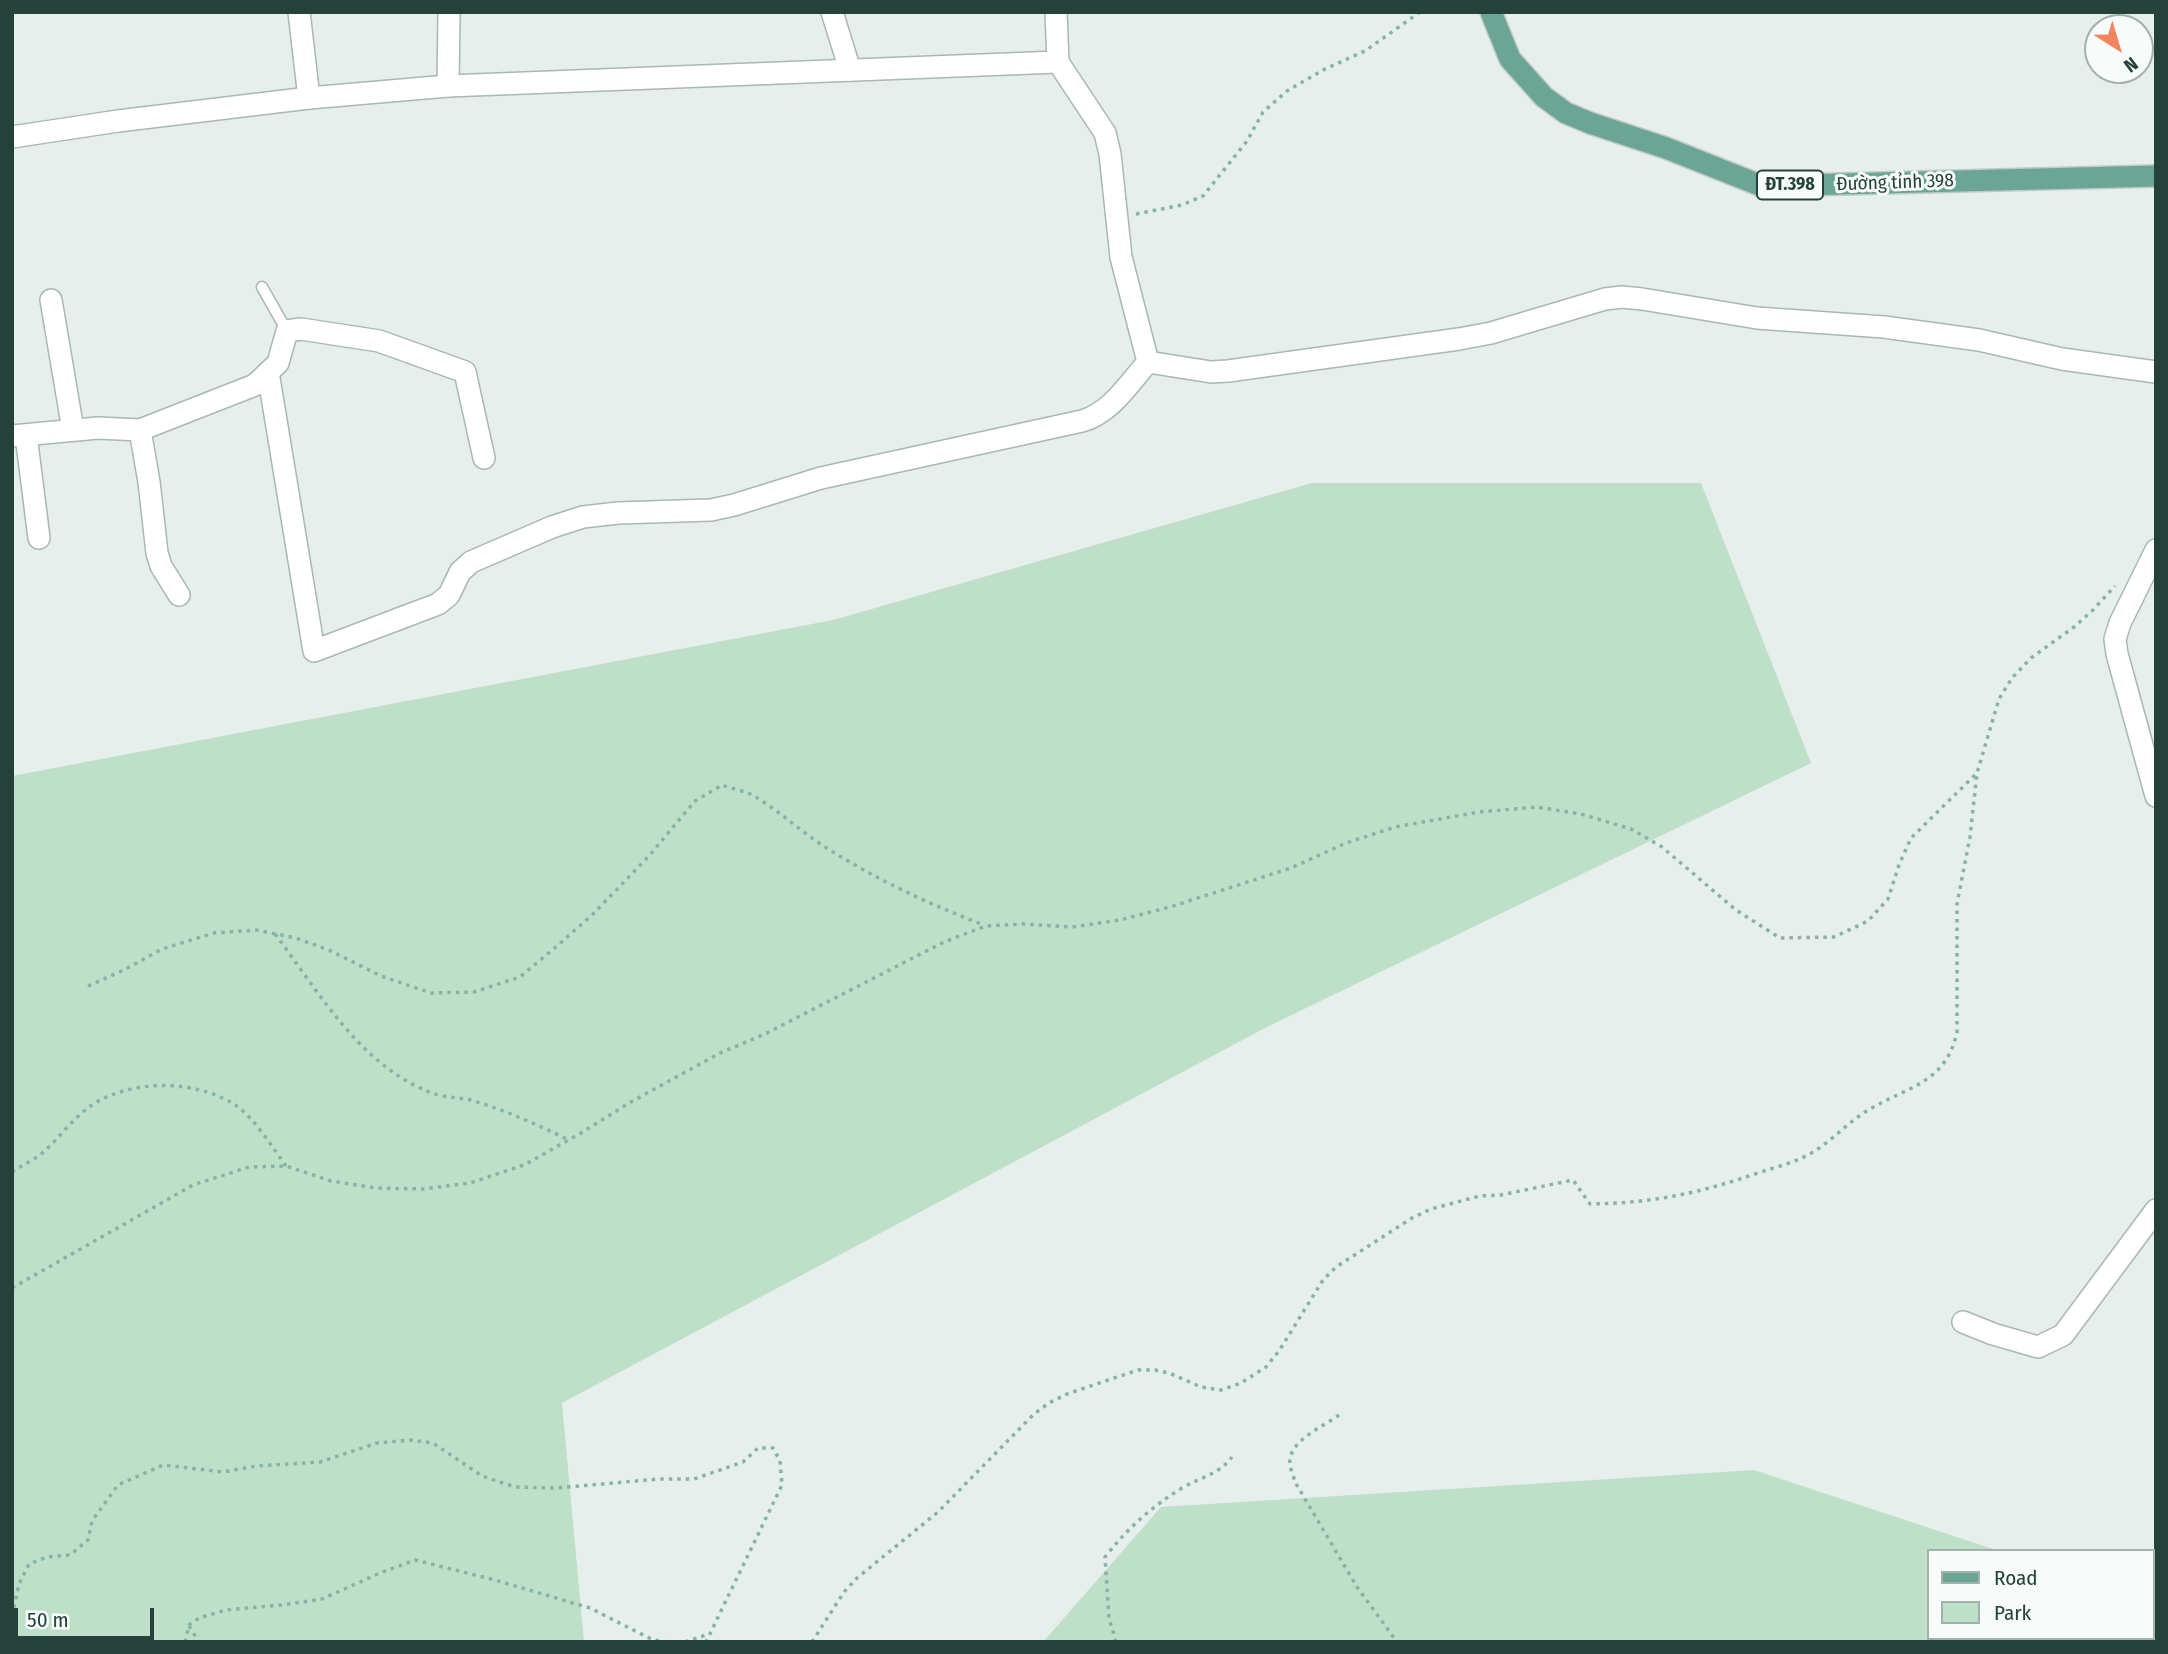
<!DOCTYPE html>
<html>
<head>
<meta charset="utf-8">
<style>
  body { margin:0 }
  #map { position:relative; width:2168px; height:1654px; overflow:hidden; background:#e6efeb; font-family:"Fira Sans Condensed",sans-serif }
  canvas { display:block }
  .frame { position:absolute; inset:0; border:14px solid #24423a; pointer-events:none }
  .legend { position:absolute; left:1927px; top:1549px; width:228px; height:91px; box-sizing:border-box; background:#f7fbf9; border:2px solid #a3b1ad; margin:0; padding:9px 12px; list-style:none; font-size:21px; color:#24423a }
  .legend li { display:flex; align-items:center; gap:14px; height:35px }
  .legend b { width:35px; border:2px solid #a3b1ad }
  .north { position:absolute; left:2084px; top:14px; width:70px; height:70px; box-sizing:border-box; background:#f7fbf9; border:2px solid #a3b1ad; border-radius:50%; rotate:143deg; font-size:19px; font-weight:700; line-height:28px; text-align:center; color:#24423a }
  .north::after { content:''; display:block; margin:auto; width:24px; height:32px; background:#f4845f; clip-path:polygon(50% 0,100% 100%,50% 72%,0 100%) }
  .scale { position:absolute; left:14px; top:1608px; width:140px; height:32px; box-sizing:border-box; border:4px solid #24423a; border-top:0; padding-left:9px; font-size:21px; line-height:24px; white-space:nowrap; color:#24423a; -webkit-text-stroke:5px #f7fbf9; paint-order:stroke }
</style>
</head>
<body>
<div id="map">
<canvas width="2168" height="1654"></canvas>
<div class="frame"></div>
<ul class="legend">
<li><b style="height:9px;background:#6aa596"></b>Road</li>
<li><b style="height:19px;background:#bfe0c8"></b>Park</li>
</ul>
<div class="north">N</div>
<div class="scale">50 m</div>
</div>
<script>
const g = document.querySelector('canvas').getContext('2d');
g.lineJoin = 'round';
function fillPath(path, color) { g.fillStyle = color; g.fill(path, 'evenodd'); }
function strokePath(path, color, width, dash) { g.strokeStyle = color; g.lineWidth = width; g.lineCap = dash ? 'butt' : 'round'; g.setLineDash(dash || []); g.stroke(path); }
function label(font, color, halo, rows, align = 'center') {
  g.font = font + ' "Fira Sans Condensed",sans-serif'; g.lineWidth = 6; g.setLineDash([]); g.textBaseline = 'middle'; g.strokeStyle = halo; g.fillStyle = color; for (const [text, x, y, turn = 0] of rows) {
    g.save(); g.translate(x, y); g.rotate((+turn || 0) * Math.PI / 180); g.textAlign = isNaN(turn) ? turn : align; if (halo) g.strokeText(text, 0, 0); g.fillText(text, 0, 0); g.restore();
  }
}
const green = new Path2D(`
  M1312,483H1701L1811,763L1265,1028L562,1403L584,1642H12V776L833,620Z
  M1754,1470L1999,1551H1928V1638H2152V1601L2156,1602V1642H1043L1161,1507Z`);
const path = new Path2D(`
  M1136,214L1182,205L1203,196L1247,141L1263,112L1287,91L1325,69L1365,51L1420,12
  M275,934C319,992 360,1066 432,1093C445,1098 460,1097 474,1101C507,1111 538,1125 569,1140
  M88,986L124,970L162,949L214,933L256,930L296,938L331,951L381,976L431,993L474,992L520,977L557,946L593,914L648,857L695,801L722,785C730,788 740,790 748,793C774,806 795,827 819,843C871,877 926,903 984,925
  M12,1172C21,1166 31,1161 40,1155C59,1139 74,1116 95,1103C136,1079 194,1080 234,1104C253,1116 273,1148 286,1166
  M12,1288L193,1185L249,1167L286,1166L331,1181L376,1188L423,1189L470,1183L524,1165L581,1133L629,1103L720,1053L765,1034L944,942L986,926L1024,924L1072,927L1120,920L1170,907L1291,868L1346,843L1395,827L1479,812L1536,807L1581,814L1631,829L1662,847L1736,910L1780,938L1834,937L1868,921L1888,899L1899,865L1911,838L1977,773
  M1339,1415C1323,1427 1287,1441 1290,1465C1291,1471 1294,1477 1295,1482L1357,1587L1397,1642
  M12,1616L19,1584L29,1564L47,1557L70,1555L88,1540L92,1521L118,1485L163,1465L223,1472L256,1466L320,1462L377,1443L411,1440L433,1443L482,1476L515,1487L557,1488L659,1479H694L743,1462L758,1448H773L780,1461L782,1485L706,1642
  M189,1626L199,1642
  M185,1642L189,1625L199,1618L226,1610L282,1605L322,1599L380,1573L415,1560L495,1580L590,1608L653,1640L667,1642
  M685,1642L709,1634
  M812,1642L844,1592L857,1578L938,1512L1034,1414L1049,1403L1067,1394L1138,1370H1155L1169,1373L1201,1387L1221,1390L1241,1383L1266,1367L1279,1351L1323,1280L1336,1267L1412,1218L1431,1209L1480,1196L1501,1195L1573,1180L1590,1204C1654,1203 1700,1193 1761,1172C1776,1167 1792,1163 1806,1156C1830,1144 1847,1122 1870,1109C1909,1086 1946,1083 1957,1032V904L1970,837L1977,773L1999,699L2012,678L2031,658L2074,627L2093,610L2115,586
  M1116,1642L1109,1618L1105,1557C1127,1529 1151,1507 1182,1488C1201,1477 1218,1475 1232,1457`);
const service = new Path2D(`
  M262,287L287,331`);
const minor = new Path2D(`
  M299,12L309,98
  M832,12L850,70
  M1058,62L1105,133L1110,154L1121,257L1148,362
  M448,86L449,12
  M51,300L73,430
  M1148,362L1211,372L1228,371L1459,339L1491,333L1605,299L1622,297L1642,299L1757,318L1884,327L1979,340L2062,359L2156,372
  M268,372L314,651L438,604L449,595L460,572L471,562L552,527L583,517L618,513L711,510L734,505L821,478L1082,421C1111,413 1129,383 1148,362
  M140,430L255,385L278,363L287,331L301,329L379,341L465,372L484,458
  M26,435L39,538
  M12,436L98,428L140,430L149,482L157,553L161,566L179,595
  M2156,550L2120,623L2115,639L2117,654L2156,796
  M1963,1322L1993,1334L2038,1347L2063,1335L2156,1210`);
const tertiary = new Path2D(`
  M12,137L118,121L309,98L448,86L1058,62L1056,12`);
const primary = new Path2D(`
  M1491,12L1510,59L1544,97L1566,113L1590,123L1666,148L1762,186L2156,176`);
const shields = [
  [1790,185,66]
];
const shieldNames = [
  ["ĐT.398",1790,185]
];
const streetNames = [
  ["Đường tỉnh 398",1895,183,-2]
];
fillPath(green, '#bfe0c8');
strokePath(service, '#a8b8b2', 13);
strokePath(minor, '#a8b8b2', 24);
strokePath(tertiary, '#a8b8b2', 24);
strokePath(primary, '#c2cac8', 24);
strokePath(path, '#86b3a5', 3.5, [3.5, 5]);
strokePath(service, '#fff', 10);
strokePath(minor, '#fff', 21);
strokePath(tertiary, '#fff', 21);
strokePath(primary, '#6aa596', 21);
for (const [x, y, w] of shields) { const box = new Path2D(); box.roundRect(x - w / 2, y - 14.5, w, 29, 5); g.fillStyle = '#f7fbf9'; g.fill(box); strokePath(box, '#24423a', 2); }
label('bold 18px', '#24423a', null, shieldNames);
label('19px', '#24423a', '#f7fbf9', streetNames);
</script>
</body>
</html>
